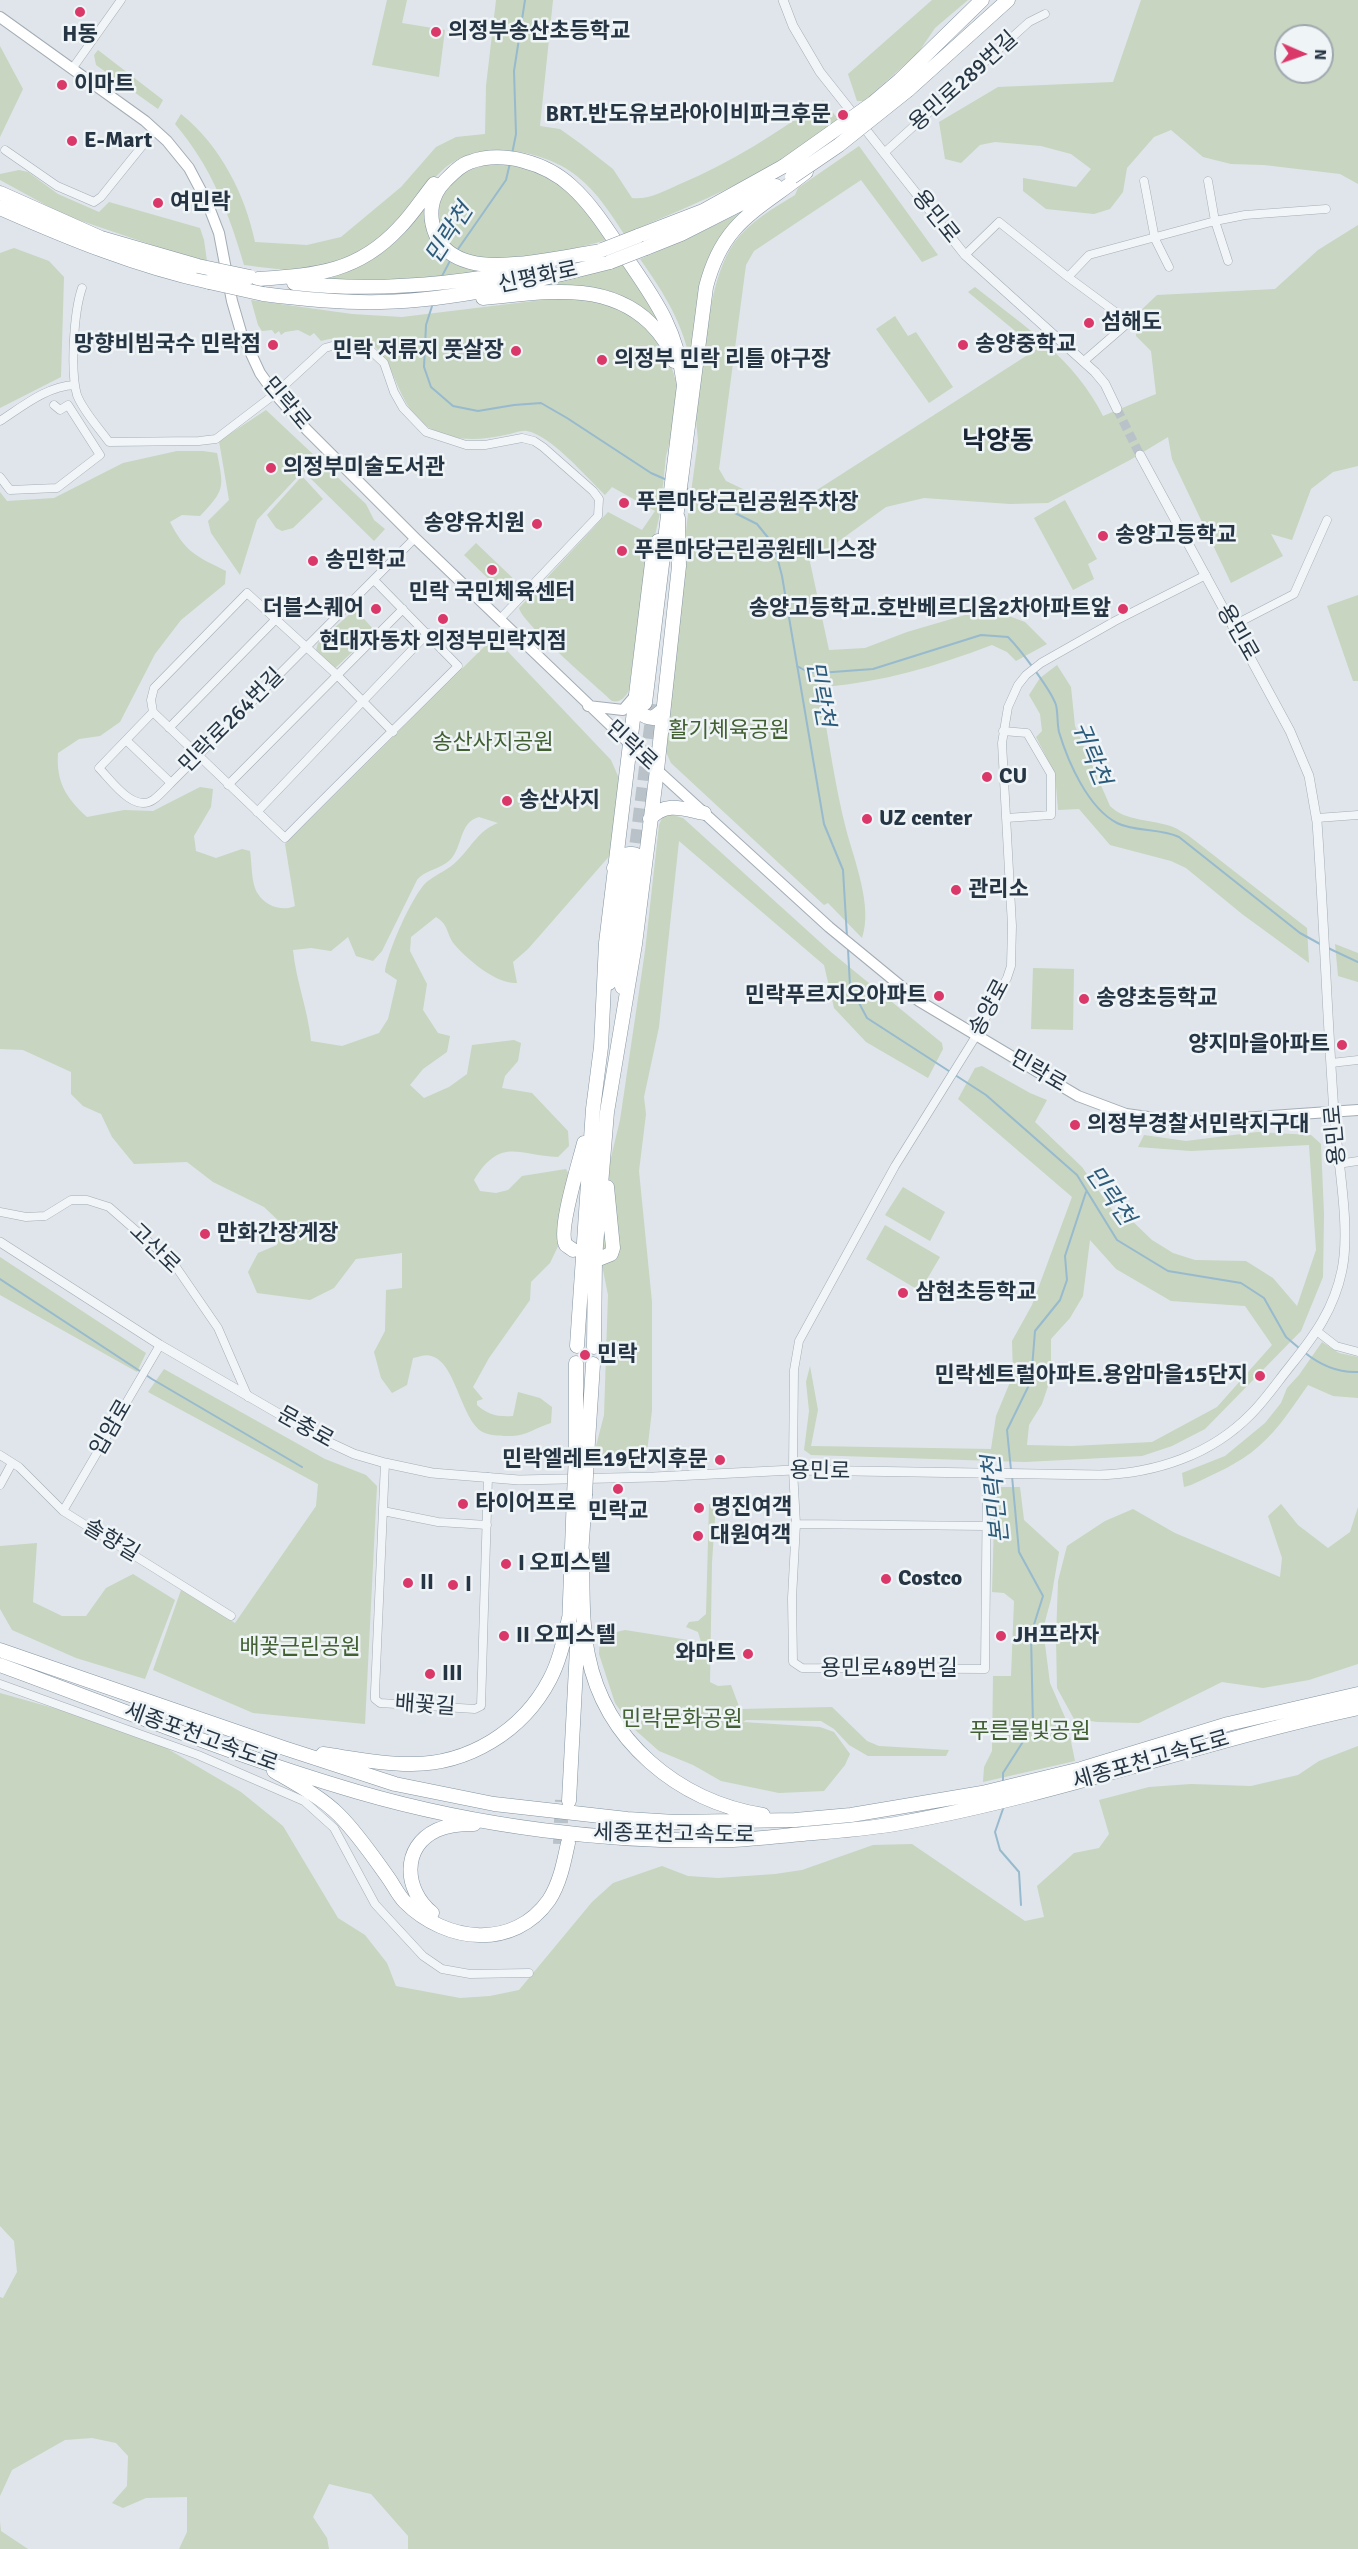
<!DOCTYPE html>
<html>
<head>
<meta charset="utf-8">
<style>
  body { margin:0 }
  #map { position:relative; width:1358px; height:2549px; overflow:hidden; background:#dfe5ea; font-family:Signika,sans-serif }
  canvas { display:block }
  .north { position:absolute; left:1274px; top:24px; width:60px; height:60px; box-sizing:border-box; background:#eff4f7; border:2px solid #9fa8af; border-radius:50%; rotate:92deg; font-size:16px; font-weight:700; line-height:24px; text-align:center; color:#263543 }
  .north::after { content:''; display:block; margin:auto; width:21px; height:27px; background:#db386a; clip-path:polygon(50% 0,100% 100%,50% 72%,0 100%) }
</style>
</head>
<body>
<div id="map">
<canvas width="1358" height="2549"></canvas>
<div class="north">N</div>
</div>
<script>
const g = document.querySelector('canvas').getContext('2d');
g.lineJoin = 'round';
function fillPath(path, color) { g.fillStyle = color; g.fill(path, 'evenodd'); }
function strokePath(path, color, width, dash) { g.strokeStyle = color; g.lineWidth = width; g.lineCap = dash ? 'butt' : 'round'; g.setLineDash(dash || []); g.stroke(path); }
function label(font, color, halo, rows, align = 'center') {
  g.font = font + ' Signika,"Noto Sans KR",sans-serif'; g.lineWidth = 5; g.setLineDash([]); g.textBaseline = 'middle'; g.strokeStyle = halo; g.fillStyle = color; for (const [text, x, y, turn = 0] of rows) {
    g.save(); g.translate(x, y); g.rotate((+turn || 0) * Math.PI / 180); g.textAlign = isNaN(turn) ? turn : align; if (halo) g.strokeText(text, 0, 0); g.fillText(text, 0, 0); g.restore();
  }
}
const green = new Path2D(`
  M387,0H407L402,23L445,30L439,77L372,65Z
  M496,0H553L540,126L560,129L581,144L613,169L632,198C649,200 664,191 680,184C732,162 777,133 823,100L838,119C777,171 698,203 624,234C611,214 597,192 578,177C546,150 481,138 446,167C421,188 396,234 368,249C354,256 336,266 321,268C296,273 269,268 244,265C229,213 211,166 175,124L181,114C220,145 245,194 255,242L307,245L341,237L401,187L436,147L456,137L485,134L486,86Z
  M932,0H968L935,28L918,53L864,101H857L848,74Z
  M1141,0H1358V184L1340,174L1264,165L1231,164L1203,157L1171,130L1154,137L1127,168L1123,192L1110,209L1094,214L1046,209L1023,191V178L1076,187L1091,169L1071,154L1041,146L995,142L980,145L961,163L945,159L939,122L998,87L1113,82ZM1286,36H1322V72H1286Z
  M0,46L23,89L0,137Z
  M98,50L163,100L158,109L96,65L94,55Z
  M859,146L938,255L922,262L861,180L754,251L746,265L719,469L726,481L764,499L781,513L1037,349L968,292L975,287C1023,325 1075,359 1103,416L1156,394L1151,351L1136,336V315L1157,295L1275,289L1318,250L1358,225V466L1333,472L1311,489L1292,540L1271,534L1283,556L1231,583L1172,459L1168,437L1130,460L1048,503L1010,504L924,498L886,507L810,562L829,650L865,648L907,632L965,615L998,612L1025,622L1047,644L1016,661L1007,652L992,645C933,667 887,681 824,687L821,697C829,741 835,786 846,829C854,860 873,906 862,938L828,903L824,905L671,763L666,752L665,739L687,522L698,441L696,420C703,370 706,283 734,243C749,222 774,208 795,195L798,188Z
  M503,163C559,172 576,197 609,239C581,248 554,253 524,257C514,259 503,263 492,262C482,262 462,255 453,250C444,245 439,233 438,223C435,183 467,165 503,163Z
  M19,170L28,172L58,194L99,212L109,202L200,228L204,240L207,261L164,249L64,215L0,180V174Z
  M432,200L433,240L504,271L386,283L313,278L335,274L421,211Z
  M754,206L723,238L692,368C683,323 666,296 640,259L689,238Z
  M14,248L49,261L64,277L61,377L0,408V253Z
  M622,261L629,266L674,346C662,332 650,315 636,304C606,281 562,288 527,288Z
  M558,298L599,300L641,319L668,355L677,385L676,418L666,456L660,513L641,598L629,690C625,698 620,703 612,701C596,686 522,623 519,608L608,512L642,530L655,511L612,487L605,495C586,477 552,436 527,431C521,430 512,434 505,435C482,440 455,442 433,430C381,403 406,319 321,341L314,333L310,336L298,330L285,332L281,335L279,331L275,334L272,330L262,331L258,325L251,300L352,314L402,317Z
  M895,316L908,336L916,332L953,387L929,403L876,329Z
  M266,410L366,504L374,520L385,529L374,541L303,471L257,520L240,575L211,533L208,521L229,500L219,441Z
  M177,451H203L217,453C224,488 225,490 200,516L182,515L170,522C186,553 196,556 226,571L225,584L181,620L155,654L120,722L100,736L79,739L58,753C56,782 66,798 87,817L124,810L153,811L200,787L213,789L211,807L194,836L196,851L216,858L242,849L250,851C252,863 251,884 258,894C266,906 282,912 295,906L285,844L494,637L611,760L621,783L612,853L528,949L513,962L517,983C496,984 468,960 454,944C446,933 449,925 436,917L411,937L410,951L427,984L423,1010L438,1033L450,1036L447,1052L423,1069L410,1085L424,1098L449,1087L467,1074L472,1045L514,1040L521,1043L518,1061L505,1076L502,1088L532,1093L568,1131L569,1146L558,1157C518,1156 501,1136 474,1180L480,1191L496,1193L508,1190L522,1176L566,1169L571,1178L562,1238L550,1263L531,1282L530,1300L489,1358L473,1387L483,1399L477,1401V1405C488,1415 498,1417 513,1416L518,1392L540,1398L552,1407L551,1423C537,1427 526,1436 512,1436C505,1436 492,1436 485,1433C461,1424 457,1362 431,1356C426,1354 419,1357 413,1358L407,1385L392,1393L381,1378L374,1352L385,1331L386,1290L402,1288V1253L356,1259L334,1288L310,1300L257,1293L248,1272L258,1253L277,1245L281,1223L264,1207L213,1182L187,1162L134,1164L112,1137L101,1114L83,1106L71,1094V1072L23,1050L0,1049V492L7,501L54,498L123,463ZM479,817L498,823C478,831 473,845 458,860C447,871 440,872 428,881C414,891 387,953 385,972L397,980L388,1019L379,1033L342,1046L311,1041C308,1010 296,981 293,950L311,948L331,951L348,937L356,956L373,961L382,951L417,880C424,870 441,869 450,860C463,847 459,822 479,817Z
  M302,476L323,499L293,528L282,531L276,528L267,515Z
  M1065,500L1097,559L1088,564L1094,579L1073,590L1034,518Z
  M476,543L520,585L508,598L464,555Z
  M1358,595V681H1353L1327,606Z
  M355,609L375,631L334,669L316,650L318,643Z
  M1057,665L1071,687L1075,726L1110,806C1126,822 1152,819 1173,827C1178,829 1184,833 1189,836L1307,928L1309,963L1242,914L1186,868L1171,861L1110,845L1079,809L1058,810L1055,774L1036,737L1042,731L1040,714L1029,695L1040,678Z
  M669,814L683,818L831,952L942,1043L943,1049L928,1078L866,1042L834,1008L824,965L679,841L659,1027L644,1097L646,1114L639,1171L652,1302V1410L646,1461L626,1464L592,1462L604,1415L608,1295L602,1265L607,1174L620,1120L645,951L659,825L662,818Z
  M1335,944L1358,953V982L1338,976Z
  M1033,968L1074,969L1073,1030L1031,1029Z
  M982,1066L1030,1093L1047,1100L1035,1122L1082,1167L1115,1214L1126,1215L1152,1240L1173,1253L1195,1260L1246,1261L1273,1278L1297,1306L1316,1250L1309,1145L1191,1151L1138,1147L1144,1135L1186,1141L1257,1132L1311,1135L1321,1144L1324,1214L1323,1277L1301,1331L1205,1429L1172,1446L1142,1456L1025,1462L811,1455L804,1450L809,1411L806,1382L810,1366L818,1410L811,1446L991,1449L996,1416L1013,1375L1012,1341L1032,1305L1072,1197L958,1099L975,1068ZM1090,1240L1116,1269L1171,1301L1245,1306L1272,1345L1217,1407L1152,1442L1072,1446L1027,1445L1029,1425L1042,1404L1051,1377V1339L1070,1318L1083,1296Z
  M903,1187L945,1212L930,1241L885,1215Z
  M885,1225L940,1257L920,1291L866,1259Z
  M0,1257L146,1353L137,1372L0,1295Z
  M1322,1342L1339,1353L1358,1357V1398L1333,1396L1308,1385C1293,1406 1279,1429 1259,1446C1239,1464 1214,1474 1191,1485L1184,1487L1182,1473L1225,1456L1265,1423L1281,1403L1287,1388L1299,1375Z
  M164,1369L325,1459L366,1475L377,1486L365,1724L253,1713L153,1670L181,1590L235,1623L316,1506L318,1484L148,1392Z
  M995,1487H1020L1024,1520L1059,1552L1051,1599L1043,1629L1050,1683L1067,1722L1075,1761L983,1782L984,1767L992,1751L993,1676H1011L1014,1601L1004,1593L992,1592Z
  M709,1504H716L712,1562L710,1682L718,1686L731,1685L740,1709L832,1707L867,1741L879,1746L949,1750L946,1756H868L849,1745L834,1729L821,1721L746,1720L743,1722L820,1727L834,1732L850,1754L845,1765L824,1791L779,1793L721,1781L693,1765L659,1751L633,1728L615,1703L599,1654L600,1636L625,1630L701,1642L698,1632L686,1627L689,1622L698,1621L706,1614Z
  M1281,1504L1298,1525L1328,1548L1350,1532L1358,1507V1664L1309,1680L1263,1688L1222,1682L1139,1723L1098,1722L1074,1719L1057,1688L1056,1638L1058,1581L1067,1546L1105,1521L1133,1509L1175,1533L1280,1577L1282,1558L1268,1516Z
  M37,1543L33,1602L62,1616H86L106,1588L133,1574L175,1600L145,1679L76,1658L12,1630L0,1609V1546Z
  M0,1693L139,1732L241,1792L283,1826L338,1918L365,1935L387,1963L396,1986L460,1998L490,1996L519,1990L592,1902L613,1883L662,1866L688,1876L718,1878L775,1874L802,1870L873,1845L912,1844L1025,1921L1044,1917L1037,1886L1074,1853L1099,1848L1109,1834L1099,1800L1149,1787L1191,1784L1251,1786L1298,1775L1319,1761L1358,1746V2549H408V2536L371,2494L329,2484L313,2517L327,2538L329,2549H179L187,2532V2497L146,2498L123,2508L112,2503L127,2486L128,2456L116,2443L92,2438L65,2440L12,2470L0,2496V2297L3,2298L17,2272L14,2241L0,2226Z
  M0,2522L1,2531L28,2549H0Z`);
const stream = new Path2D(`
  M512,154L516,134L514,71L525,0
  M456,252L506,180L510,163
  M441,278L451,259
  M433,303L426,325L424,367L431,387L453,406L478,411L514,405L541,403L567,418L651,473L667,480
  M685,488L757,524L774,545L782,576L824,824L843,870L847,937
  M797,666L806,671L819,673L873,669L981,635L1008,637C1020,649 1051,690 1056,705C1058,713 1057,723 1059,732C1068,762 1088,808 1117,823C1134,832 1160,828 1179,837L1300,933L1320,944
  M1328,948L1358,962
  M848,949L850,986L867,1018L986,1095L1077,1175L1117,1240L1168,1271L1241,1283L1264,1298L1286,1337L1299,1348
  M0,1279L152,1379L302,1467
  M1304,1352C1320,1365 1337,1373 1358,1372
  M1011,1470L1007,1430L1031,1381L1035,1331L1060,1300L1067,1280L1065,1256L1086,1192
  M1003,1783V1773L1033,1726L1031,1634L1043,1596L1019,1552L1012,1476
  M1004,1806L995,1832L1000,1850L1019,1872L1021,1905`);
const tertiaryTunnel = new Path2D(`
  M1117,409L1140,455`);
const trunkTunnel = new Path2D(`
  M634,864L654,703`);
const motorwayTunnel = new Path2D(`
  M560,1844L562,1800`);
const minor = new Path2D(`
  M72,69L121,0
  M5,150L57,186L94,202L101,197L155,130
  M884,153L1029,22L1045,14
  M1144,181L1155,239L1169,267
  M1208,181L1215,221L1228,261
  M965,255L999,222L1068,277L1089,255L1215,221L1245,215L1326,209
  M1068,277L1129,322L1084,361
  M82,288C74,311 70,371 77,395C83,411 99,428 109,442L199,441L216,439L275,394L325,348L346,342L368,348L384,363L394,392L403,408L426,432L466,445H485L522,438L534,441L543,447L593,491L599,499L598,516L500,619
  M0,421C23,406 47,386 75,385
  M0,477L10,490L57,488L100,455L68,405L60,410L54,405
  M374,580L458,666C401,723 342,780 285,838L153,712L151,700L154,688L247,593L337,675L393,732
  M1232,626L1294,594L1327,520
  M153,712L99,768C111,780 133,813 153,800C159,796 165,789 171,783L415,538
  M169,728L276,619
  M1003,731L1027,733L1051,774V815L1006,818
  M126,740L171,783
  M228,785L403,609
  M257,812L428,633
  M1317,818L1358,815
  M1331,1063L1358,1060
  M1338,1164L1358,1161
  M0,1212L26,1217L45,1216L71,1200H87L109,1207L174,1264L218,1328L248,1397
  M1318,1332L1336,1346L1358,1352
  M0,1455L19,1467L63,1511L231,1616
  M385,1463L375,1692V1699L380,1703L475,1709L481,1706L488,1477
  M987,1475L985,1669L802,1668L793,1662L792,1598L796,1524L793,1470L794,1370L799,1341L895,1166L976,1036L1007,978L1011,966L1012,926L1002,743L1008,707L1018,685L1026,675L1041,663L1115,621L1206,575
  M0,1485L12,1463
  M63,1511L160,1345
  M383,1511L438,1522L487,1525
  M796,1524L986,1526
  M0,1684L198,1755L304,1801L334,1828L375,1904L423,1956L442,1969L470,1974L529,1973`);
const tertiary = new Path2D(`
  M783,0L793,26L820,72L965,255L1095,372L1105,384L1117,409
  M0,1242L160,1345L324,1440L354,1454L385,1463L432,1473L519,1480L654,1477L793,1470L1100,1475C1156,1473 1211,1455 1251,1414C1266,1399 1278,1381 1291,1365C1315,1335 1334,1309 1342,1270C1351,1226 1337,1158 1334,1112C1327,1016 1324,919 1317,822L1309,776L1290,731L1140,455`);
const secondary = new Path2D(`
  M0,17L145,121L167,141L189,168L207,202L219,233L232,301L241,332L260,373L275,394L307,430L415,538L657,770L829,927L919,1001L1078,1096L1126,1114L1184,1122L1358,1110
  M588,706L623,710L635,696`);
const trunk = new Path2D(`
  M900,80L982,0
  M908,90L1008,0
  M0,193L101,238L198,266
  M0,208C68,238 136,266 209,282
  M638,236L703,211L784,166
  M646,248L681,234L776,186
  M596,252C562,257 503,271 470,262C455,258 442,250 436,235C428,216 430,196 445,181C452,174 460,165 470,162C503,150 546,163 571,186C590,203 605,226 619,247C652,296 676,324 684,385L645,703
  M258,279C315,275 357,273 399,228C412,215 422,199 434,184
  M294,283C374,292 452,285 531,269
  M263,294C302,299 341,303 381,302C458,300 535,281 610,262
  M483,298C540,293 605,279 650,323C660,333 670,347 674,361
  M675,526L706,287C723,221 757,211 806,172
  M636,699C637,710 641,717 653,718L663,710
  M630,744L652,563L658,541
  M657,770L679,566L678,518
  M609,983L625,860
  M622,987L634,864`);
const motorway = new Path2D(`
  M650,819C665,801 684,809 704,813
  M614,868C619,857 627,850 639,856L645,865
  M573,1250C572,1249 567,1246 566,1245C557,1232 580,1160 584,1143
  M601,1258L611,1254L613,1248L607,1187
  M577,1346L593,1109L601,1047L606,943L630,744
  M594,1347L595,1258L607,1112L635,944L657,770
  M576,1363V1456
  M587,1457L593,1364
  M582,1550C583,1585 581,1620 588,1655C605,1741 678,1801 763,1815
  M581,1556L585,1495
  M569,1627L574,1495
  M0,1650L284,1748L395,1784L494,1804L627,1819L675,1822L795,1820L851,1815L982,1793L1081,1769L1228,1724L1358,1694
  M0,1665C118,1708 237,1757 358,1792C475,1826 611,1844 733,1840C757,1839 780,1836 803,1834C836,1831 869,1829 901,1823C1056,1795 1204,1741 1358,1708
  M323,1754C351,1758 380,1764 409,1764C468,1765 523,1731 550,1679C560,1660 564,1639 569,1618
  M274,1771C296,1784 321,1797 339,1815C357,1833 372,1855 387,1876C393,1884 398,1895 405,1902C446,1943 514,1950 549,1900C560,1883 564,1862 568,1843
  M569,1801L578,1629
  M432,1913C404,1890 401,1847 437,1830C448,1825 462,1824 474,1824`);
const trunkBridge = new Path2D(`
  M784,166L873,103L900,80
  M792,177L839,145L908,90
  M602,250L638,236
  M610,262L646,248
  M198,266L250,277
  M209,282L263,294`);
const motorwayBridge = new Path2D(`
  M574,1495L576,1456
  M585,1495L587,1457`);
const markers = [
  [80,12,6,"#db386a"],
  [436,32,6,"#db386a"],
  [62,85,6,"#db386a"],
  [843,115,6,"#db386a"],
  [72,141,6,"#db386a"],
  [158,203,6,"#db386a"],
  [1089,323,6,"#db386a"],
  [273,345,6,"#db386a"],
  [963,345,6,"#db386a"],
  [516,351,6,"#db386a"],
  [602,360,6,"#db386a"],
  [271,468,6,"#db386a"],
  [624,503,6,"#db386a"],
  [537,524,6,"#db386a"],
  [1103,536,6,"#db386a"],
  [622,551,6,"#db386a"],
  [313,561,6,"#db386a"],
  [492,570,6,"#db386a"],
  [376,609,6,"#db386a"],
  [1123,609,6,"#db386a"],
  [443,619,6,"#db386a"],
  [987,777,6,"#db386a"],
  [507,801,6,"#db386a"],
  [867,819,6,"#db386a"],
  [956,890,6,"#db386a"],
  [939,996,6,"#db386a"],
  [1084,999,6,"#db386a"],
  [1342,1045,6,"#db386a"],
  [1075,1125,6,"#db386a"],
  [205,1234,6,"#db386a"],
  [903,1293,6,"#db386a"],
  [585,1355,6,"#db386a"],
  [1260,1376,6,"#db386a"],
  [720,1460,6,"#db386a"],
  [618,1489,6,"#db386a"],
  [463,1504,6,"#db386a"],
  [699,1508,6,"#db386a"],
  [698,1536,6,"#db386a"],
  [506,1564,6,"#db386a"],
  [886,1579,6,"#db386a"],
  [408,1583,6,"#db386a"],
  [453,1585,6,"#db386a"],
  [504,1636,6,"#db386a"],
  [1001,1636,6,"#db386a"],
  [748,1654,6,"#db386a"],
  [430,1674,6,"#db386a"]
];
const poiNames = [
  ["의정부송산초등학교",448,32],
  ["H동",80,35,"center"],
  ["이마트",74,85],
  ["BRT.반도유보라아이비파크후문",831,115,"right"],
  ["E-Mart",84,141],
  ["여민락",170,203],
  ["섬해도",1101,323],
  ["망향비빔국수 민락점",261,345,"right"],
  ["송양중학교",975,345],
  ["민락 저류지 풋살장",504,351,"right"],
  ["의정부 민락 리틀 야구장",614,360],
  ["의정부미술도서관",283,468],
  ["푸른마당근린공원주차장",636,503],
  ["송양유치원",525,524,"right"],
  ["송양고등학교",1115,536],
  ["푸른마당근린공원테니스장",634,551],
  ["송민학교",325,561],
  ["민락 국민체육센터",492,593,"center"],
  ["더블스퀘어",364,609,"right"],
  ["송양고등학교.호반베르디움2차아파트앞",1111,609,"right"],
  ["현대자동차 의정부민락지점",443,642,"center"],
  ["CU",999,777],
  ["송산사지",519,801],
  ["UZ center",879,819],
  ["관리소",968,890],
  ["민락푸르지오아파트",927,996,"right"],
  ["송양초등학교",1096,999],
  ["양지마을아파트",1330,1045,"right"],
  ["의정부경찰서민락지구대",1087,1125],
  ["만화간장게장",217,1234],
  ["삼현초등학교",915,1293],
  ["민락",597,1355],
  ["민락센트럴아파트.용암마을15단지",1248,1376,"right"],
  ["민락엘레트19단지후문",708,1460,"right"],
  ["타이어프로",475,1504],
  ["명진여객",711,1508],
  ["민락교",618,1512,"center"],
  ["대원여객",710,1536],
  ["I 오피스텔",518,1564],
  ["Costco",898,1579],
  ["II",420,1583],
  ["I",465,1585],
  ["II 오피스텔",516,1636],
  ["JH프라자",1013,1636],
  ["와마트",736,1654,"right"],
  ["III",442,1674]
];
const streetNames = [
  ["용민로289번길",964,82,-42],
  ["용민로",935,217,51],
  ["신평화로",538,278,-12],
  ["민락로",286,404,50],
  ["용민로",1237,633,60],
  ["민락로264번길",232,721,-45],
  ["민락로",631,746,43],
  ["송양로",990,1008,-62],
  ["민락로",1038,1072,30],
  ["용민로",1336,1135,-95],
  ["고산로",154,1249,44],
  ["입암로",112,1428,-60],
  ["문충로",305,1428,29],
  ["용민로",820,1472,1],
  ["솔향길",111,1541,31],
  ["용민로489번길",889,1669],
  ["배꽃길",425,1706,4],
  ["세종포천고속도로",201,1738,20],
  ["세종포천고속도로",1151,1761,-16],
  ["세종포천고속도로",674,1835,1]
];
const parkNames = [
  ["활기체육공원",729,731],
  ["송산사지공원",493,743],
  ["배꽃근린공원",300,1648],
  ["민락문화공원",682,1720],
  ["푸른물빛공원",1030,1732]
];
const waterNames = [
  ["민락천",450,234,-57],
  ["민락천",819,694,80],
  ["귀락천",1090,754,68],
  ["민락천",1109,1196,55],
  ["본민락천",997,1499,-96]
];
const quarterNames = [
  ["낙양동",998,442]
];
fillPath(green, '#c8d5c0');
strokePath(stream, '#97bace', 2);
strokePath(tertiaryTunnel, '#bac2c9', 9, [9, 4.5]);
strokePath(trunkTunnel, '#bac2c9', 14, [14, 7]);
strokePath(motorwayTunnel, '#bac2c9', 14, [14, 7]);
strokePath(minor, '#a4adb5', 9);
strokePath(tertiary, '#a4adb5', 10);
strokePath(secondary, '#a4adb5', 12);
strokePath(trunk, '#8595a2', 15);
strokePath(motorway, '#8595a2', 15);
strokePath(minor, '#f2f5f8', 8);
strokePath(tertiary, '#f2f5f8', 9);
strokePath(secondary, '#fff', 10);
strokePath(trunk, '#fff', 14);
strokePath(motorway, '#fff', 14);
strokePath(trunkBridge, '#8595a2', 15, []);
strokePath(motorwayBridge, '#8595a2', 15, []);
strokePath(trunkBridge, '#fff', 14);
strokePath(motorwayBridge, '#fff', 14);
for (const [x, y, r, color] of markers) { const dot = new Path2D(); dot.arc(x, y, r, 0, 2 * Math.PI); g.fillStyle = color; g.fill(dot); strokePath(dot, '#eff4f7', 2); }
label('bold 22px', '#263543', '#eff4f7', poiNames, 'left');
label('22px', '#263543', '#eff4f7', streetNames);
label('22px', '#426032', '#eff4f7', parkNames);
label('italic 24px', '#2c5b7b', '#eff4f7', waterNames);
label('bold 26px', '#192634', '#eff4f7', quarterNames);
</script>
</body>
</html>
